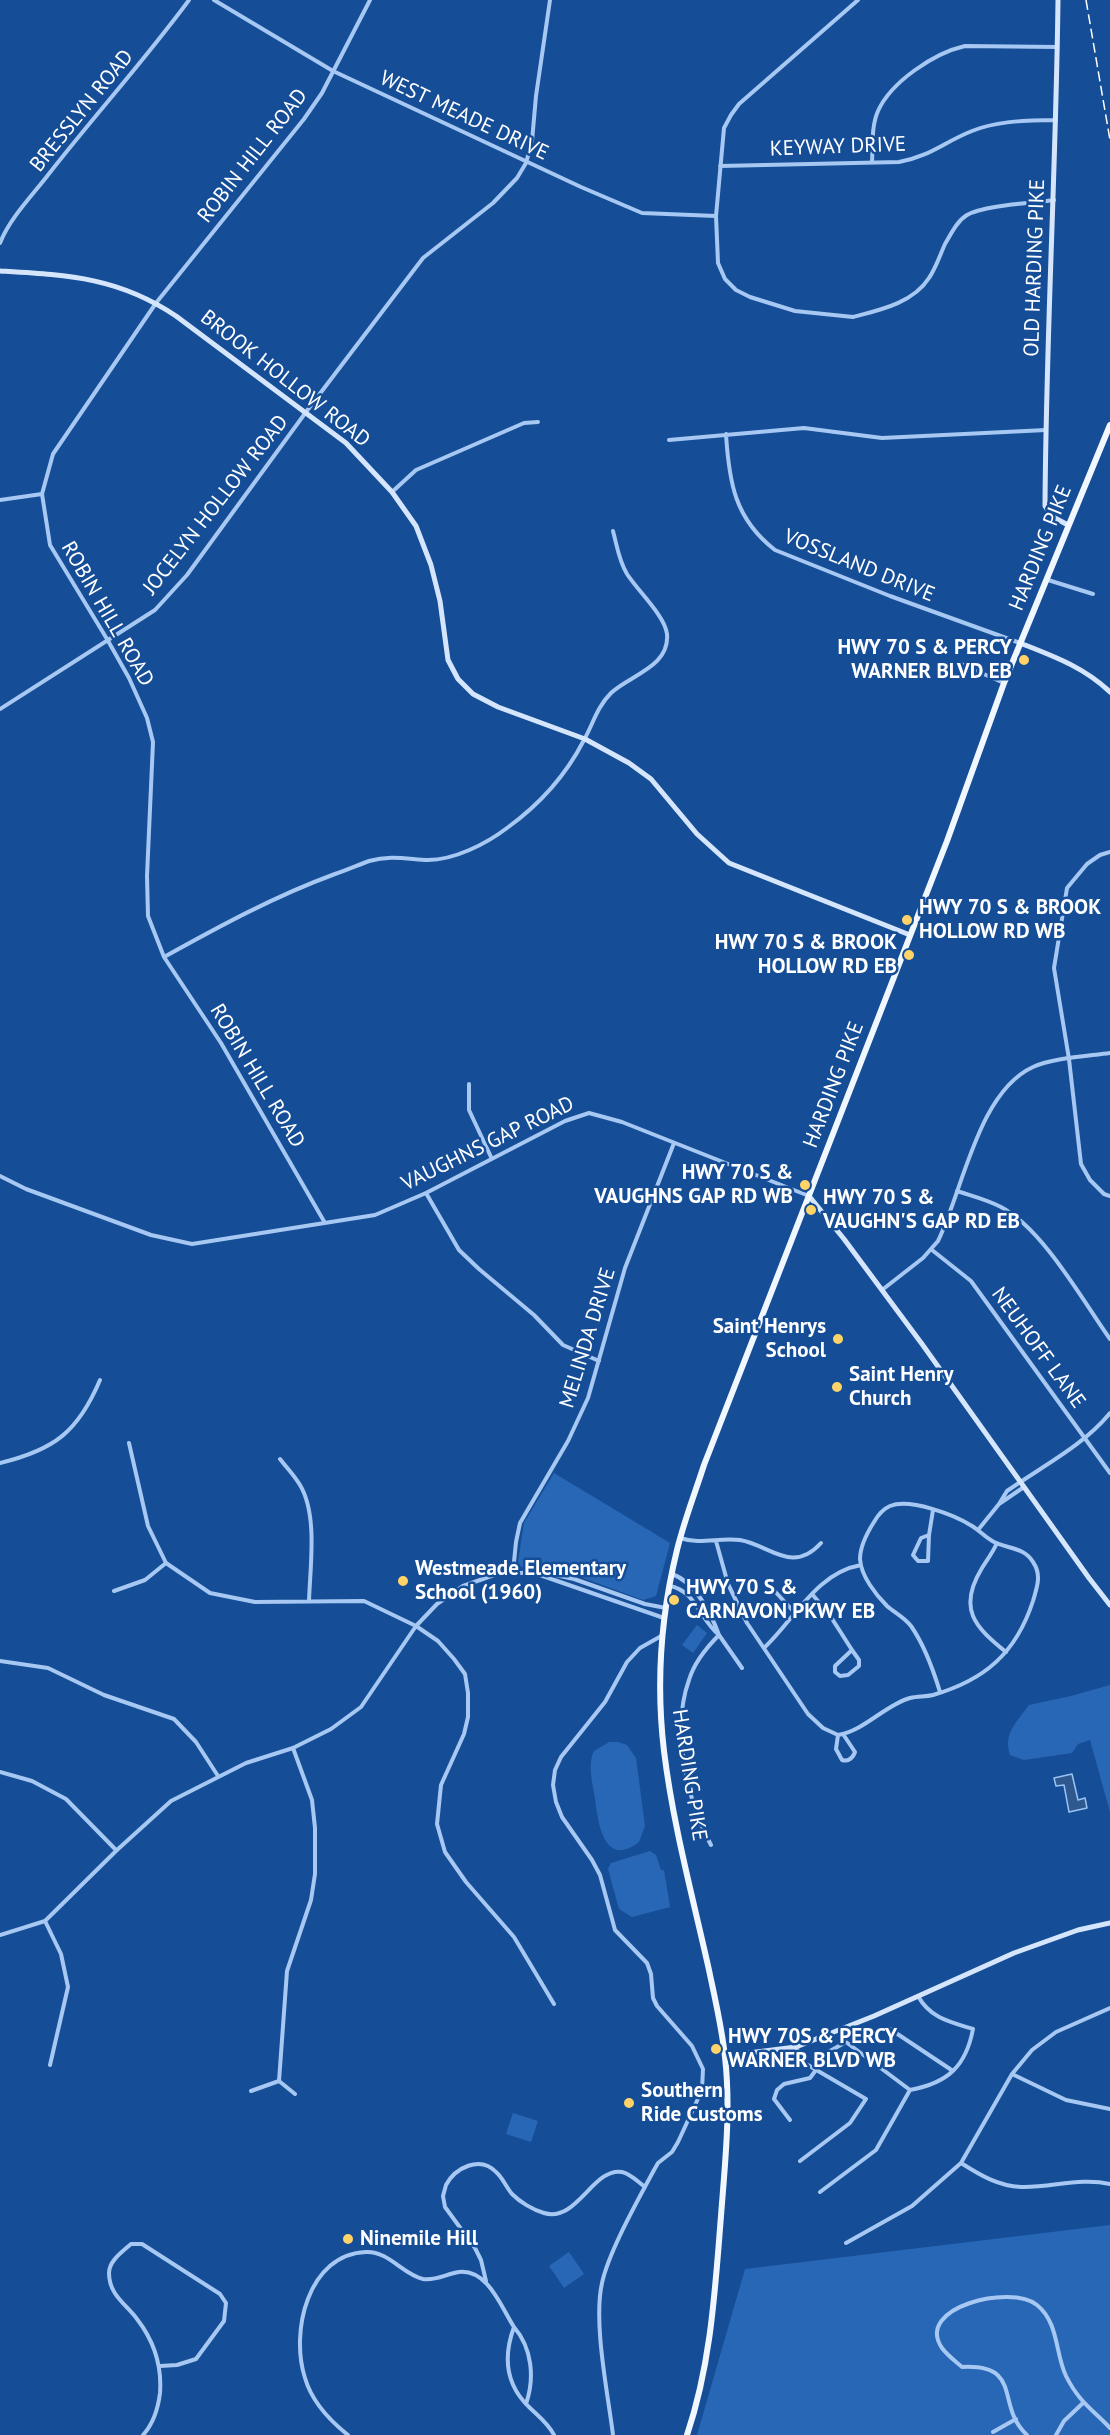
<!DOCTYPE html>
<html>
<head>
<meta charset="utf-8">
<style>
  body { margin:0 }
  canvas { display:block; background:#154d97 }
</style>
</head>
<body>
<canvas width="1110" height="2435"></canvas>
<script>
const g = document.querySelector('canvas').getContext('2d');
g.lineJoin = 'round';
function fillPath(path, color) { g.fillStyle = color; g.fill(path, 'evenodd'); }
function strokePath(path, color, width, dash) { g.strokeStyle = color; g.lineWidth = width; g.lineCap = dash ? 'butt' : 'round'; g.setLineDash(dash || []); g.stroke(path); }
function label(font, color, halo, rows, align = 'center') {
  g.font = font + ' "PT Sans",sans-serif'; g.lineWidth = 5; g.setLineDash([]); g.textBaseline = 'middle'; g.strokeStyle = halo; g.fillStyle = color; for (const [text, x, y, turn = 0] of rows) {
    g.save(); g.translate(x, y); g.rotate((+turn || 0) * Math.PI / 180); g.textAlign = isNaN(turn) ? turn : align; if (halo) g.strokeText(text, 0, 0); g.fillText(text, 0, 0); g.restore();
  }
}
const green = new Path2D(`
  M554,1473L670,1543L656,1596L643,1600L575,1575L521,1567L518,1562L524,1523Z
  M697,1625L707,1633L693,1653L682,1645Z
  M1110,1685V1812L1090,1740L1078,1744L1072,1753L1024,1760L1010,1755C1003,1733 1017,1722 1029,1705L1071,1696Z
  M609,1742H618L627,1745L636,1758L645,1826L639,1842C603,1869 598,1821 595,1799C593,1783 587,1766 594,1751Z
  M650,1851L656,1855L661,1870H664L670,1907L632,1917L619,1909L608,1869L611,1863Z
  M513,2113L538,2121L531,2142L506,2134Z
  M1110,2225V2435H697L745,2269Z
  M569,2252L584,2274L564,2288L549,2266Z`);
const water = new Path2D(`
  M1072,1774L1078,1800L1085,1798L1087,1808L1069,1812L1064,1785L1056,1786L1054,1778Z`);
const street = new Path2D(`
  M214,0L333,71L581,187L642,213L716,216
  M858,0L739,104L731,115L724,128L716,216L718,263L725,279L736,290L750,297L795,311L853,317C880,310 913,303 929,278C936,268 940,255 945,244C951,234 957,221 967,215C984,205 1033,203 1054,200
  M872,162C873,146 871,127 878,111C891,82 934,53 965,46L1057,47
  M720,166L899,162C931,156 944,142 972,131C999,120 1028,121 1056,120
  M0,243C10,218 31,197 48,175C94,116 144,61 189,0
  M726,434C729,483 735,519 775,550L890,596L1020,643
  M669,440L804,428L882,438L1046,430
  M392,492L416,470L524,423L538,422
  M0,500L42,494
  M1048,580L1093,594
  M961,664L1004,683
  M0,709L155,610L187,575L306,412L423,258L493,203L517,178L526,163L532,141L536,96L550,0
  M1110,852L1100,855L1087,864L1067,888L1054,968L1069,1059L1081,1164L1090,1180L1104,1194L1110,1196
  M164,957C220,926 275,896 335,874C347,870 358,865 369,861C390,855 407,859 428,860C454,860 486,844 507,828C539,805 566,775 584,740C593,724 597,707 611,693C630,675 670,667 667,634C665,616 638,591 627,574C619,561 617,546 613,531
  M469,1084V1110L491,1157
  M0,1176L26,1189L151,1235L192,1244L375,1215L426,1193L565,1121L589,1113L622,1122L809,1196
  M957,1191C972,1196 988,1200 1001,1207C1043,1229 1083,1301 1110,1339
  M426,1193L459,1250L479,1269L534,1315L563,1345L599,1361
  M325,1223L221,1043L164,957L148,916L147,876L153,742L147,718L129,678L107,639L50,545L42,494L53,454L156,303L304,119L322,93L370,0
  M932,1250L971,1281L1110,1473
  M882,1290L923,1258L938,1241C963,1190 978,1092 1033,1067C1052,1058 1089,1056 1110,1053
  M129,1443L148,1526L166,1563L210,1593L255,1602L364,1601L416,1626L438,1641L454,1659L465,1674L468,1693V1717L464,1734L441,1785L437,1824L445,1852L466,1882L514,1937L554,2004
  M280,1459C286,1467 294,1475 300,1485C318,1515 310,1567 309,1601
  M0,1463C54,1450 78,1432 100,1380
  M1024,1487L999,1504L1007,1491C1041,1467 1083,1446 1110,1413
  M978,1530L999,1504
  M929,1535L928,1561H918L913,1555L921,1538L929,1535L933,1510
  M680,1538C701,1545 719,1537 740,1540C770,1545 792,1575 821,1543
  M716,1541L728,1584L747,1623L808,1714L823,1728L838,1735C864,1731 885,1705 910,1698C918,1696 925,1697 933,1695C985,1680 1016,1653 1033,1601C1037,1587 1042,1575 1033,1562C1024,1547 1008,1549 994,1542C986,1538 980,1531 972,1526C955,1515 910,1498 890,1506C883,1509 878,1515 874,1522C867,1533 860,1546 860,1559C861,1576 876,1595 887,1606C895,1613 904,1617 911,1626C925,1646 933,1669 940,1692
  M997,1543C993,1552 987,1560 982,1568C957,1609 975,1627 1006,1652
  M513,1572L516,1542L520,1523L568,1441L588,1398L625,1268L674,1143
  M537,1574L664,1618
  M670,1586C696,1591 700,1620 719,1635C711,1613 695,1582 672,1574
  M770,1586L795,1613
  M114,1591L145,1580L166,1563
  M812,1594L829,1614L852,1650L835,1666V1672L840,1676L848,1675L859,1666V1660L852,1650
  M764,1648C795,1619 816,1573 861,1565
  M0,1661L48,1668L104,1695L174,1719L196,1742L218,1776
  M838,1735L836,1749L842,1760C848,1762 853,1758 855,1752L843,1734
  M0,1772L32,1781L66,1799L116,1850
  M711,1845C687,1801 671,1729 689,1680C694,1663 707,1647 719,1635L742,1668
  M45,1921L61,1954L68,1987L50,2065
  M0,1935L45,1921L117,1850L171,1801L246,1763L293,1748L331,1729L361,1707L416,1626L437,1604L463,1586L497,1574L542,1572L574,1579L645,1604L666,1608
  M890,2029L953,2071
  M796,2047V2053L801,2061L866,2099L850,2123L800,2161
  M797,2049L805,2063
  M1012,2074L1066,2100L1110,2109
  M279,2081L295,2094
  M251,2091L279,2081L287,1971L311,1900L315,1874V1828L312,1800L293,1748
  M790,2120L774,2099L777,2090L784,2084L810,2078L830,2051L846,2042L910,2090C948,2083 966,2066 973,2029C950,2022 930,2018 918,1996
  M961,2163C980,2175 998,2186 1021,2187C1051,2188 1080,2177 1110,2184
  M820,2192L876,2150L910,2090
  M846,2243L912,2206L961,2163L1012,2074L1032,2050L1056,2032L1110,2008
  M486,2281L481,2260L475,2248L445,2207L443,2196L446,2185C455,2168 480,2155 496,2172C503,2178 506,2187 512,2194C520,2202 533,2210 544,2213C577,2223 593,2167 622,2172C631,2174 638,2182 645,2187
  M526,2404C535,2378 532,2348 514,2327C503,2357 505,2384 529,2407C538,2416 548,2423 554,2435
  M993,2432L1016,2419
  M143,2435C154,2423 158,2409 160,2393C162,2366 154,2341 137,2319C126,2304 109,2295 109,2273C109,2261 122,2252 131,2244H142L220,2294L226,2303L224,2321L196,2359L177,2365L160,2366
  M348,2435C329,2420 312,2402 305,2378C290,2332 308,2254 366,2252C389,2251 402,2274 423,2279C436,2281 446,2274 459,2272C488,2269 501,2307 514,2327
  M613,2435C608,2394 593,2323 602,2283C609,2251 638,2200 654,2170L658,2163L672,2152L678,2142L702,2090L703,2069L692,2046L657,2006L653,1998L651,1974L647,1963L615,1930L600,1875L592,1860L562,1817L556,1802L553,1785L555,1770L561,1757L605,1702L627,1662L640,1648L663,1635
  M1027,2435C995,2406 1024,2364 962,2367C955,2361 947,2355 942,2348C914,2307 1011,2284 1037,2305C1059,2323 1055,2353 1066,2376C1079,2402 1092,2409 1110,2428
  M1056,2435L1064,2421L1083,2403`);
const secondary = new Path2D(`
  M1058,0C1056,169 1046,337 1045,506L1053,517L1068,525
  M0,271C67,275 118,277 176,316L346,443L392,492L416,526L431,565L440,601L448,660L458,679L473,694L498,707L585,739L629,763L651,779L697,834L729,863L910,935
  M1020,643C1053,656 1084,667 1110,692
  M809,1196L844,1239L922,1344L1089,1578L1110,1605
  M725,2056L796,2047L874,2016L1014,1953L1078,1930L1110,1923`);
const primary = new Path2D(`
  M687,2435C711,2364 715,2290 721,2216C725,2163 731,2110 725,2057C722,2028 715,1999 709,1970C693,1898 673,1825 664,1751C656,1684 661,1615 677,1550C684,1521 695,1493 704,1465L947,841L1004,683L1110,425`);
const rail = new Path2D(`
  M1086,0L1110,140`);
const markers = [
  [1024,660,6,"#ffd367"],
  [907,920,6,"#ffd367"],
  [909,955,6,"#ffd367"],
  [805,1185,6,"#ffd367"],
  [811,1210,6,"#ffd367"],
  [838,1339,6,"#ffd367"],
  [837,1387,6,"#ffd367"],
  [403,1581,6,"#ffd367"],
  [674,1600,6,"#ffd367"],
  [716,2049,6,"#ffd367"],
  [629,2103,6,"#ffd367"],
  [348,2239,6,"#ffd367"]
];
const streetNames = [
  ["BRESSLYN ROAD",82,111,-51],
  ["WEST MEADE DRIVE",464,116,25],
  ["KEYWAY DRIVE",838,147,-2],
  ["ROBIN HILL ROAD",253,156,-52],
  ["OLD HARDING PIKE",1035,268,-88],
  ["BROOK HOLLOW ROAD",285,379,38],
  ["JOCELYN HOLLOW ROAD",216,505,-52],
  ["HARDING PIKE",1041,548,-68],
  ["VOSSLAND DRIVE",859,566,22],
  ["ROBIN HILL ROAD",107,614,60],
  ["ROBIN HILL ROAD",257,1076,59],
  ["HARDING PIKE",834,1085,-69],
  ["VAUGHNS GAP ROAD",488,1144,-26],
  ["MELINDA DRIVE",588,1338,-73],
  ["NEUHOFF LANE",1038,1348,54],
  ["HARDING PIKE",689,1775,81]
];
const poiNames = [
  ["HWY 70 S & PERCY",1012,648,"right"],
  ["WARNER BLVD EB",1012,672,"right"],
  ["HWY 70 S & BROOK",919,908],
  ["HOLLOW RD WB",919,932],
  ["HWY 70 S & BROOK",897,943,"right"],
  ["HOLLOW RD EB",897,967,"right"],
  ["HWY 70 S &",793,1173,"right"],
  ["VAUGHNS GAP RD WB",793,1197,"right"],
  ["HWY 70 S &",823,1198],
  ["VAUGHN'S GAP RD EB",823,1222],
  ["Saint Henrys",826,1327,"right"],
  ["School",826,1351,"right"],
  ["Saint Henry",849,1375],
  ["Church",849,1399],
  ["Westmeade Elementary",415,1569],
  ["School (1960)",415,1593],
  ["HWY 70 S &",686,1588],
  ["CARNAVON PKWY EB",686,1612],
  ["HWY 70S & PERCY",728,2037],
  ["WARNER BLVD WB",728,2061],
  ["Southern",641,2091],
  ["Ride Customs",641,2115],
  ["Ninemile Hill",360,2239]
];
fillPath(green, '#2867b5');
fillPath(water, '#2e588e');
strokePath(water, '#98c3f5', 1.5);
strokePath(street, '#a6c8f2', 4);
strokePath(secondary, '#d5e6fc', 5);
strokePath(primary, '#f1f7ff', 6);
strokePath(rail, '#fff', 1.5, [10, 4.5]);
for (const [x, y, r, color] of markers) { const dot = new Path2D(); dot.arc(x, y, r, 0, 2 * Math.PI); g.fillStyle = color; g.fill(dot); strokePath(dot, '#154d97', 2); }
label('21px', '#fff', '#154d97', streetNames);
label('bold 21px', '#fff', '#154d97', poiNames, 'left');
</script>
</body>
</html>
